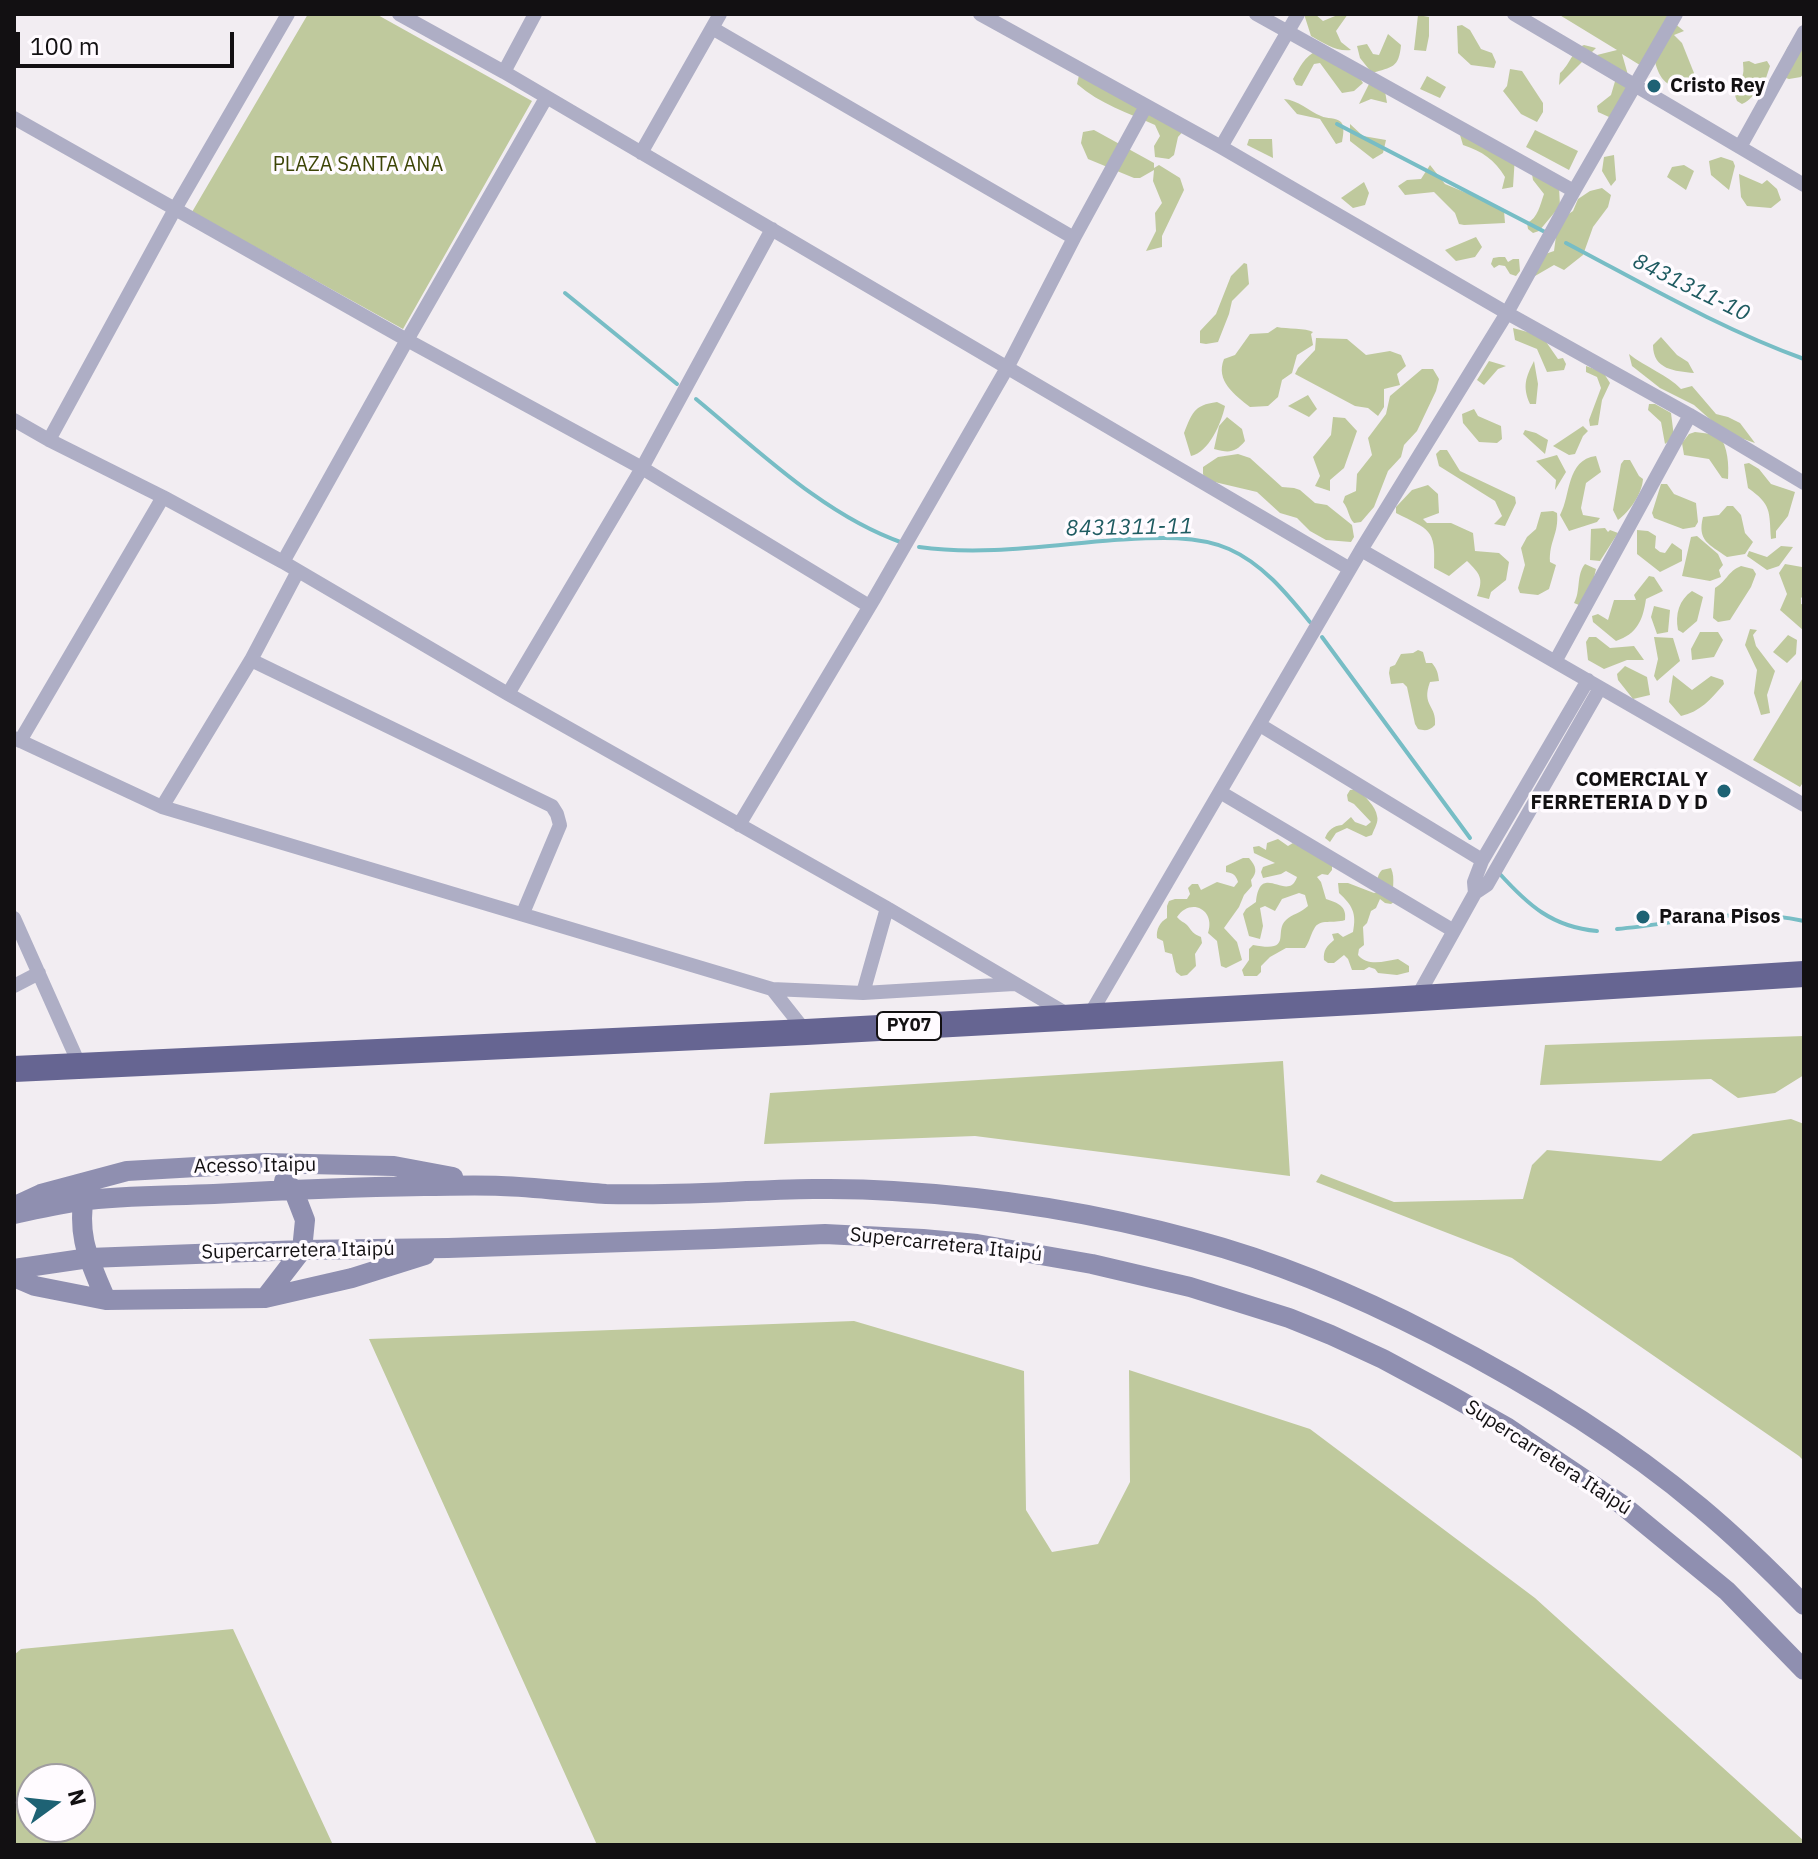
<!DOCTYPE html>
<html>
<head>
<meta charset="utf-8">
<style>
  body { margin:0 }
  #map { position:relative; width:1818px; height:1859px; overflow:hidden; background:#f2edf2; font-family:"IBM Plex Sans",sans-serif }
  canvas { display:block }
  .frame { position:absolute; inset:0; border:16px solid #121012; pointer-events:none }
  .north { position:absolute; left:16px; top:1763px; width:80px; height:80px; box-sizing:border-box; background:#fffbff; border:2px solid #a09da0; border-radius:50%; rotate:75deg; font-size:22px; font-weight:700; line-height:32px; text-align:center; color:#121012 }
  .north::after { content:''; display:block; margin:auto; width:28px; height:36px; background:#1e6274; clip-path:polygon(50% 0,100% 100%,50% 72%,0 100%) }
  .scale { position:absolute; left:16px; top:32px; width:218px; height:36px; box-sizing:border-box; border:4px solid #121012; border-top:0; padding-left:10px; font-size:24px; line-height:28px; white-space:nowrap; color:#121012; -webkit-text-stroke:6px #fffbff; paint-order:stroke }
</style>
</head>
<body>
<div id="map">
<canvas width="1818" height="1859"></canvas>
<div class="frame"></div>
<div class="north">N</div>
<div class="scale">100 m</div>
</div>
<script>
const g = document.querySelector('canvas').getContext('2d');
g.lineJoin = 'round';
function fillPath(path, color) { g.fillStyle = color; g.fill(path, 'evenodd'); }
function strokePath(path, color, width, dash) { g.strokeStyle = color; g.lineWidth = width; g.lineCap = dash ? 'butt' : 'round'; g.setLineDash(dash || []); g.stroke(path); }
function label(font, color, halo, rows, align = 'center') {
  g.font = font + ' "IBM Plex Sans",sans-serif'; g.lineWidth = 7; g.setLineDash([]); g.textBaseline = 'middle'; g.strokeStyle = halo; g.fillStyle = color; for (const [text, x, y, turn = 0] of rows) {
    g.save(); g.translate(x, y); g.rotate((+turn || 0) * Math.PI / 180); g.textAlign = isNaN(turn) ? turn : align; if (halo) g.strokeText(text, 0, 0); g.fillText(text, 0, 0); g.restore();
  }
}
const green = new Path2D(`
  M308,14H376L532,101L403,329L192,212Z
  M1304,14H1315L1323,21L1340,14H1348L1336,31L1341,42L1351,50C1336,52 1324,43 1311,36Z
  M1558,14H1674V23L1684,31L1674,35L1682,43L1694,73L1688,88C1669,89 1660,81 1655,62L1643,67L1622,54L1628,75L1625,100L1609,117L1598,112L1597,106L1611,95L1616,78L1597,55L1617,50Z
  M1418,15L1429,17V36L1426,51L1414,50Z
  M1462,25L1470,30L1481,49L1492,53L1496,62L1494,68L1471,65L1458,53L1457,26Z
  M1388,34L1401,45C1399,68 1392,67 1372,73L1360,58L1357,46L1367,44L1373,54L1379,55Z
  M1804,34V72L1801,77L1789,79L1783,77C1785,53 1781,47 1804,34Z
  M1584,45L1596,48L1559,85L1560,73C1570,65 1572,50 1584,45Z
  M1317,51L1353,68L1363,83L1354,91L1342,93L1320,63L1314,64L1302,86L1296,85L1293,79C1299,69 1305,55 1317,51Z
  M1749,61L1755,64L1767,61L1770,66L1762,90C1753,92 1751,101 1742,104L1737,101C1730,82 1739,87 1743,74C1744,70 1743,66 1743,62Z
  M1510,69L1522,71L1543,103V112L1537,122L1521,114L1503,91L1507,86Z
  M1080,71L1186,128L1178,137L1174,155L1169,159L1155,157L1154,146L1160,136L1155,125C1128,113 1100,104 1077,84Z
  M1427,76L1446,87L1440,98L1420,89Z
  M1369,84L1385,91L1387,103L1371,99L1359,104Z
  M1284,99C1298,100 1309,111 1321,116C1327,119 1336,117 1341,122C1345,127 1343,136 1342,142L1336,144L1320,119L1297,114Z
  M1350,124L1363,136L1386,140L1383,153L1373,159L1350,141Z
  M1094,130L1154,163V168L1159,165L1180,178L1184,190L1162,236V247L1146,251L1156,231L1155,213L1162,203L1153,181L1154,170L1140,178H1134L1088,159L1081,143L1083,132Z
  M1535,130L1578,151L1569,170L1526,147Z
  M1460,135L1515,156L1513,187L1502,189L1505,177C1495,160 1482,151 1463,145Z
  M1249,139H1272L1273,158L1247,145Z
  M1614,155L1616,180L1611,186L1602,171L1604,157Z
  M1721,157L1733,161L1735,166L1729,190L1711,175L1709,161Z
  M1430,165L1445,184L1500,207L1504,211L1505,223L1464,225L1459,224L1455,213L1434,192L1405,195L1398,186L1407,180L1421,179Z
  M1684,165L1694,171L1686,190L1667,177L1672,167Z
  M1531,168L1559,187L1560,206L1539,231L1533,233L1528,229L1527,223C1538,218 1540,205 1544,194L1533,180Z
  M1739,174L1762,184L1767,180L1777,189L1781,200L1771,208L1747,206L1741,197Z
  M1364,182L1369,193L1365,205L1353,208L1341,198Z
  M1602,188L1611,195L1608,207L1593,227L1583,255L1564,270L1554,265L1535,276L1531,259L1554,251L1558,221L1573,211L1578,199L1590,191Z
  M1476,237L1482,247L1475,257L1456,261L1445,250Z
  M1499,257H1505L1508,262L1513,259H1519L1520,271L1516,276L1510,274L1505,266L1499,265L1494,268L1491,264L1493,258Z
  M1244,263L1247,264L1249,284L1232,301L1229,314L1218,342L1206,344L1200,343V331L1216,314L1231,276Z
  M1277,327C1287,329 1306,328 1313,332L1311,334L1313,345L1297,355L1292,373L1282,380L1278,397L1268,406L1250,407C1235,395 1215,381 1224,359L1235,355L1250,334L1268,333Z
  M1513,328L1542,336L1558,359L1563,358L1566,364L1564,370L1547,372L1537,349L1515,340Z
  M1661,337L1677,355L1688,362L1694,373C1675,371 1653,370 1653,345Z
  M1316,338L1347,339L1366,355L1390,351L1401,355L1406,366L1397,374L1400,385L1384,389V407L1378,416L1368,408L1355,406L1295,374L1298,368L1315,350Z
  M1629,354C1645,367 1668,375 1681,389L1692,386L1716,414L1728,417L1740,423L1755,443L1732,435L1721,429L1694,405L1660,388L1632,366Z
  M1489,361L1506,366L1498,369L1484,385L1477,380Z
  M1534,361L1538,384L1536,404H1530C1522,386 1526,377 1534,361Z
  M1586,366L1603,372L1610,383L1602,400L1598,425L1590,426L1589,420L1601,388L1597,377L1586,372Z
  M1422,369H1433L1439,379L1436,391L1417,431L1404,445L1401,457L1388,471L1374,507L1361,522L1354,523C1348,517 1349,509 1343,502L1345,496L1356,491L1357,474L1372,455L1368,438L1386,414L1390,396Z
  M1308,395L1317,409L1309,417L1288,406Z
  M1217,402L1225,406C1221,424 1209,452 1191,456L1184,433C1192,414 1193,405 1217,402Z
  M1649,404H1655L1671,413L1674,437L1665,444L1661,422L1648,410Z
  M1474,409L1478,416L1501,426L1502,439L1497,443L1479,442L1463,423L1462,414Z
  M1227,417L1242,429L1245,441C1235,453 1229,453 1214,449L1219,426Z
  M1333,417L1345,418L1357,431L1344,468L1330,480V491L1315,486L1320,476L1313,457L1331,435Z
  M1583,426L1588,431L1583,436L1575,454L1569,455L1553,446Z
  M1525,430L1536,433L1548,440L1545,454L1523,434Z
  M1695,432L1719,435C1728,447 1729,465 1728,479L1722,478L1709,459L1684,455L1682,443L1689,434Z
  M1440,450H1447L1460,471L1515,497L1516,503L1505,526L1494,524L1502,516L1495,501L1439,466L1436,454Z
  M1238,454L1250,458L1282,487L1294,488L1300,490L1315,503L1327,505L1352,525L1354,537L1351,542L1326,540L1310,531L1297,518L1280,513L1257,492L1206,480L1203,474V467L1218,457Z
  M1557,455L1566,472L1555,490L1556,480L1536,461Z
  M1596,456L1601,472L1586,483L1581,508L1583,515L1600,518L1597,522L1569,531L1560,515C1571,495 1566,460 1596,456Z
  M1624,460H1630L1639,476L1643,479C1642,494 1630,511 1618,520L1613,510L1621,464Z
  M1749,463L1759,469L1771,484L1795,492L1788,516L1776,531V538L1771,539C1769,511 1772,505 1748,488L1744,464Z
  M1661,484H1667L1674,494L1696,503L1698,522L1695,527L1683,529L1654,518L1652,513Z
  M1428,485L1438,494L1439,513L1423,519L1427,523H1451L1473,533L1475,551L1499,553L1509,562L1506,580L1491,592L1489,599L1477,596C1484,578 1480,574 1467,561L1449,576L1434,568C1436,528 1429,530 1396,513V507L1412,490Z
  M1727,506H1733L1741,515L1745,533L1753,542L1745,554L1727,557C1709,544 1697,541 1703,517L1719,515Z
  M1553,511L1557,513C1559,534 1549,541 1550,562L1556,565L1549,589L1538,595L1520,593L1518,588L1525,565L1521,548L1527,537L1536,529L1541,512Z
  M1605,528L1608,532L1610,530L1618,533L1600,561L1590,560L1591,529Z
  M1637,530L1648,531L1656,536L1655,548L1660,552L1665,553L1672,543L1682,550V561L1660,572L1637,554Z
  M1697,536L1718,554L1723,565L1719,570L1721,577L1710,581L1682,576L1691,537Z
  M1781,546L1793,547L1779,566L1767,570L1747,556L1749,551L1767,557Z
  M1585,564L1596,569L1589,599L1579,605L1574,603C1581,591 1576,575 1585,564Z
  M1785,564L1802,567L1804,565V595L1801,598V604L1804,605V631L1780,610L1787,594L1779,573Z
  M1741,566L1753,569L1756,574L1751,587L1730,620L1718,622L1713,618L1715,588C1728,580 1727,572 1741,566Z
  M1649,576L1654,577L1663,591L1646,599C1643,620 1637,634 1616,641L1593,622L1592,616L1598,614L1608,620L1614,600H1636L1634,595Z
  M1692,591L1703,597L1697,621L1683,633L1678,630C1675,614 1679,600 1692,591Z
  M1654,606L1670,610L1668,632L1657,634L1651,617Z
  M1750,629L1757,630L1753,635L1756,646L1775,671L1767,695L1770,713L1761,715L1754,693L1757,670L1745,645Z
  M1700,632H1718L1723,640L1714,657L1692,660L1691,649Z
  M1788,635L1797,640L1796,654L1787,663L1773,652Z
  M1589,637H1596L1610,648L1634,646L1644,660H1627L1604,669L1588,660L1586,642Z
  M1654,637L1673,638L1680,661L1657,681L1654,676L1658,659Z
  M1418,650L1423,652L1426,663H1432C1437,669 1438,673 1439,681L1430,682C1421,706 1437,705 1435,725C1429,731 1425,731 1418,729L1415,724L1407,687L1403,683L1391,684L1389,673L1390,667L1395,665L1401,654L1413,653Z
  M1625,666L1647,677L1650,695L1633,699L1618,680L1617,674Z
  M1673,675L1692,690L1711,676L1723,680L1724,684C1711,699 1700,712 1681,716L1669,702Z
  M1804,676V781L1800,787L1753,760Z
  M1357,789C1364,795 1376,807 1377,816C1379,822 1374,829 1372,835L1366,837L1347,828L1336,833L1330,842L1325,838C1328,830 1333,826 1342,825L1351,817L1355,822L1366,826L1371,822L1354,804L1348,801L1347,795L1350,790Z
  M1278,839L1288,846L1293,843L1332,864V870L1328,875L1322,874L1317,877L1321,882L1326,899C1338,903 1347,906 1345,920C1334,924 1319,918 1314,929C1310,936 1310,941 1305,948H1286L1270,957L1261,966V972L1257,976H1244L1242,970L1249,960V949L1253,945C1294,953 1273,932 1286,920C1292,914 1301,913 1308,906L1305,895L1299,893L1282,899L1275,911L1265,906L1260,908L1263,926L1260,939L1249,936L1243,914L1246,909L1256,902C1260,860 1288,904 1297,877L1286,871L1281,874L1263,878L1261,872L1263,867L1275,863L1254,853L1253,847L1259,846L1266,850L1267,843Z
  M1243,858H1249C1256,866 1258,872 1251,880L1252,886L1244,895L1239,907L1224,928L1237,942L1242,960L1226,968L1221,966L1217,941L1208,933C1216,909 1190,897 1177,917C1180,921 1184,922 1187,925C1192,931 1193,934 1201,937L1202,943L1195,954L1196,966L1187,975L1181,976L1176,972L1172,954L1165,952L1163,941L1157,938C1156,929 1160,922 1167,918V906L1169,901L1175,899H1187L1190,894L1188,888L1192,884H1198L1201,890L1217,882L1234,887L1238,882C1236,875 1233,873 1226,872V866Z
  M1391,868C1396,879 1391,890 1394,902L1391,904L1385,903L1380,899L1376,908L1371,911L1367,923L1363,927L1364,945L1359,949L1358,955C1368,967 1385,961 1398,959L1409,966V972L1397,975L1378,973L1375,969L1369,967L1364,970H1352L1348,959L1344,955L1334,963H1328L1324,960C1323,950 1327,946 1334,940L1332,934L1338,933L1343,937L1353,932C1357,913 1352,905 1339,893L1338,883H1348L1374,893L1377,892C1377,884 1376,876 1382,870Z
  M1804,1036V1075L1775,1093L1738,1098L1711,1079L1540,1085L1545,1045Z
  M1283,1061L1290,1176L975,1136L764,1144L770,1093Z
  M1791,1119L1804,1124V1461L1799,1456L1512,1258L1316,1182L1321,1174L1394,1202L1523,1199L1532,1165L1547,1150L1661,1161L1693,1134Z
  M854,1321L1024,1371L1026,1510L1052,1552L1098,1544L1130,1482L1129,1370L1310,1429L1535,1598L1804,1841V1845H597L369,1339Z
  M233,1629L333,1845H14V1655L21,1649ZM32,1779H80V1827H32Z`);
const stream = new Path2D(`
  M1337,124L1545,232
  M1566,243C1644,284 1721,329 1804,359
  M565,293L677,384
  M696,399C759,451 825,516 903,543
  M919,547C983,556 1050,545 1114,540C1151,538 1194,534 1229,549C1263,564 1287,594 1310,622
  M1322,637L1470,838
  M1499,873C1528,905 1552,927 1597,931
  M1617,929C1684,923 1735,906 1804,921`);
const street = new Path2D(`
  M399,14L504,72L1350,569
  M980,14L1221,147L1507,313L1690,415L1804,483
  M1256,14L1574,191
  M1514,14L1804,185
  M712,28L1074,238
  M504,72L535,14
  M14,118L407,340L642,468L869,606
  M1221,147L1298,14
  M1740,147L1804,32
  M641,153L720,14
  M14,420L49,440L163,497L283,562L508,694L887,908L1067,1014
  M49,440L175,209L288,14
  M1361,550C1509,634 1656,720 1804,805
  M283,562L407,340L546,98
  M251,660L552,806L557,814L560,825L523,913
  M1556,660L1690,415
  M508,694L642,468L772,229
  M1260,725L1482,860
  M14,738L162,807L772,989L806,1032
  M20,741L163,497
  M1220,792L1454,931
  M162,807L251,660L298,571
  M739,825L874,599L1007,368L1074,238L1146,106
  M1475,893L1474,882L1482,861L1588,680
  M14,918L80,1066
  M14,986L39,973
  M772,989L863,993L887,908
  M863,993L1014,984
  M1416,999L1475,893L1487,885L1600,688
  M1089,1016L1361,550L1507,313L1574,191L1676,14`);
const secondary = new Path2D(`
  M85,1189C76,1236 88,1257 106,1300
  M15,1206L41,1194L127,1171L266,1163L394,1166L453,1177
  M14,1214C36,1209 58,1204 80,1201C124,1195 169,1196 214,1194C284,1190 354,1187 424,1186C450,1186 475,1185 501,1186C536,1187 571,1192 606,1194C702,1197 797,1184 893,1191C995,1197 1097,1213 1195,1240C1278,1262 1358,1296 1435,1336C1528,1384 1619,1439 1700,1507C1736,1537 1771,1571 1804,1605
  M14,1269L89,1258L302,1250L448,1248L714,1239L825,1234L923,1239L977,1244L1092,1264L1190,1287L1289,1318L1331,1335L1383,1359L1448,1394L1508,1428L1621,1504L1727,1591L1804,1670
  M14,1277L35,1286L106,1300L265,1298L352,1278L425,1255
  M265,1298L302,1250L305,1220L293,1189L284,1181`);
const highway = new Path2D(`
  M14,1069L806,1032L1373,1001L1804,974`);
const markers = [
  [1654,86,8,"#1e6274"],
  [1724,791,8,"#1e6274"],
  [1643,917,8,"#1e6274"]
];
const shields = [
  [909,1026,64]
];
const shieldNames = [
  ["PY07",909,1026]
];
const poiNames = [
  ["Cristo Rey",1670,86],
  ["COMERCIAL Y",1708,780,"right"],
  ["FERRETERIA D Y D",1708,803,"right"],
  ["Parana Pisos",1659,917]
];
const parkNames = [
  ["PLAZA SANTA ANA",358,165]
];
const streetNames = [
  ["Acesso Itaipu",255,1166,-1],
  ["Supercarretera Itaipú",946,1245,6],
  ["Supercarretera Itaipú",298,1251,-1],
  ["Supercarretera Itaipú",1548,1458,33]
];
const waterNames = [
  ["8431311-10",1691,288,26],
  ["8431311-11",1129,528,-1]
];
fillPath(green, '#bfc99d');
strokePath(stream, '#77bdc5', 4);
strokePath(street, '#aeaec5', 14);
strokePath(secondary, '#8f8fb0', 20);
strokePath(highway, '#666592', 26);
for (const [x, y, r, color] of markers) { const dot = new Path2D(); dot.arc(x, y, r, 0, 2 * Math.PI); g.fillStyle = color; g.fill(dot); strokePath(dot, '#fffbff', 3); }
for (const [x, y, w] of shields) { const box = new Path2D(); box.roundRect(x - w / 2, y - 14, w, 28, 6); g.fillStyle = '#fffbff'; g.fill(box); strokePath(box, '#121012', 2); }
label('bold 18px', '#121012', null, shieldNames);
label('bold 20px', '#121012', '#fffbff', poiNames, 'left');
label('20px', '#3d4507', '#fffbff', parkNames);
label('20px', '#121012', '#fffbff', streetNames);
label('italic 22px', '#1f5b61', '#fffbff', waterNames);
</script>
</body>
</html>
